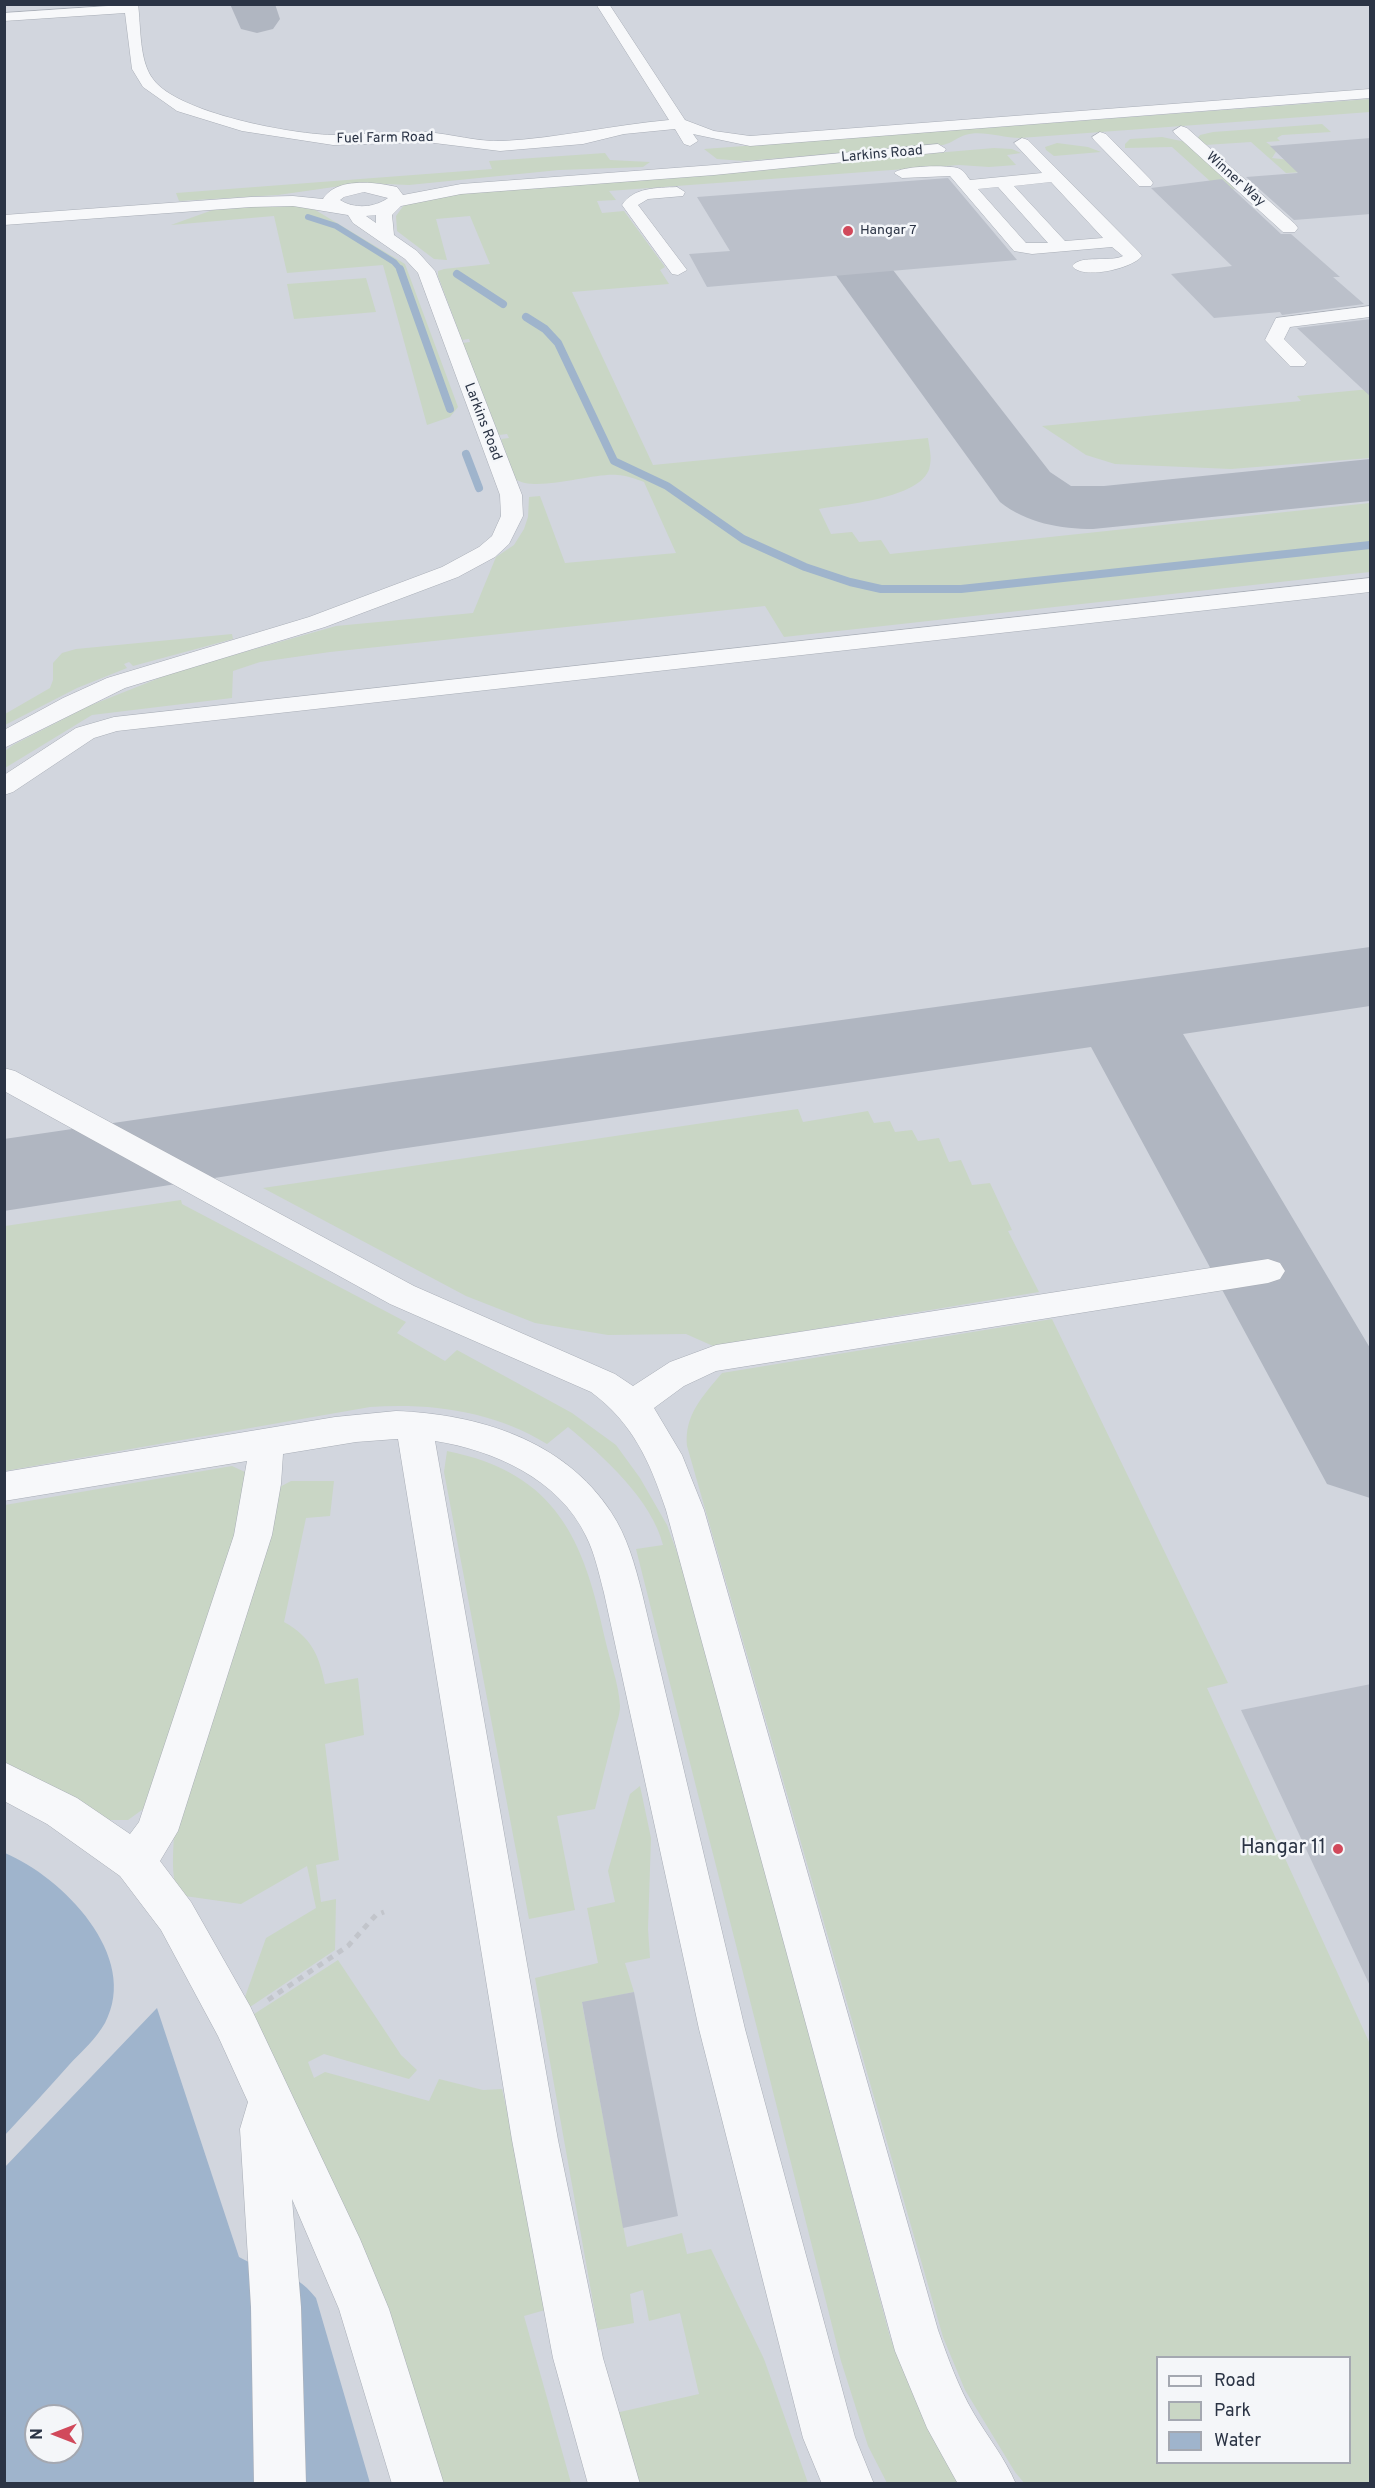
<!DOCTYPE html>
<html>
<head>
<meta charset="utf-8">
<style>
  body { margin:0 }
  #map { position:relative; width:1375px; height:2488px; overflow:hidden; background:#e4e7ec; font-family:Overpass,sans-serif }
  canvas { display:block }
  .frame { position:absolute; inset:0; border:6px solid #2b3445; pointer-events:none }
  .legend { position:absolute; left:1156px; top:2356px; width:195px; height:108px; box-sizing:border-box; background:#f4f6f9; border:2px solid #a4a8b1; margin:0; padding:8px 10px; list-style:none; font-size:18px; color:#2b3445 }
  .legend li { display:flex; align-items:center; gap:12px; height:30px }
  .legend b { width:30px; border:2px solid #a4a8b1 }
  .north { position:absolute; left:24px; top:2404px; width:60px; height:60px; box-sizing:border-box; background:#f4f6f9; border:2px solid #a4a8b1; border-radius:50%; rotate:270deg; font-size:16px; font-weight:700; line-height:24px; text-align:center; color:#2b3445 }
  .north::after { content:''; display:block; margin:auto; width:21px; height:27px; background:#d1495b; clip-path:polygon(50% 0,100% 100%,50% 72%,0 100%) }
</style>
</head>
<body>
<div id="map">
<canvas width="1375" height="2488"></canvas>
<div class="frame"></div>
<ul class="legend">
<li><b style="height:8px;background:#f7f8fa"></b>Road</li>
<li><b style="height:16px;background:#c9d6c5"></b>Park</li>
<li><b style="height:16px;background:#9fb4cc"></b>Water</li>
</ul>
<div class="north">N</div>
</div>
<script>
const g = document.querySelector('canvas').getContext('2d');
g.lineJoin = 'round';
function fillPath(path, color) { g.fillStyle = color; g.fill(path, 'evenodd'); }
function strokePath(path, color, width, dash) { g.strokeStyle = color; g.lineWidth = width; g.lineCap = dash ? 'butt' : 'round'; g.setLineDash(dash || []); g.stroke(path); }
function label(font, color, halo, rows, align = 'center') {
  g.font = font + ' Overpass,sans-serif'; g.lineWidth = 5; g.setLineDash([]); g.textBaseline = 'middle'; g.strokeStyle = halo; g.fillStyle = color; for (const [text, x, y, turn = 0] of rows) {
    g.save(); g.translate(x, y); g.rotate((+turn || 0) * Math.PI / 180); g.textAlign = isNaN(turn) ? turn : align; if (halo) g.strokeText(text, 0, 0); g.fillText(text, 0, 0); g.restore();
  }
}
const built = new Path2D(`
  M5,5H1370V2483L5,2484ZM1158,2358H1350V2462H1158ZM36,2416H72V2452H36Z`);
const green = new Path2D(`
  M1370,99V112L1020,138C1002,138 982,130 965,135C958,137 952,143 943,145L744,161L717,159L704,149Z
  M1322,124L1331,132L1282,135L1277,138L1280,141L1266,142L1277,150L1272,158L1290,160L1318,171L1286,173L1251,142L1205,145L1197,139L1200,135L1213,132Z
  M1162,137L1186,142L1235,189L1220,190L1172,147L1125,148V144L1130,139Z
  M1057,143L1088,147L1101,152L1054,156L1046,150L1045,147Z
  M994,148L1012,149L1021,153L1007,155L1016,165L989,167L959,165L609,191L616,200L597,201L602,213L624,211L665,267L660,270L669,284L572,292L653,465L928,438C929,446 932,457 930,465C926,498 846,504 819,509L831,534L852,532L859,542L881,540L890,554L1370,503V572L784,637L765,606L330,652L260,662L233,671L232,698L92,715L5,768V751L13,745L89,706L177,671L336,626L473,613L496,557L514,545L524,529L528,517L529,497L540,496L565,563L676,553L644,482C636,479 626,475 617,475C591,473 536,493 515,479L501,439L509,438L507,434L499,435L463,343L470,342L469,339L462,340L438,276V271L444,269L490,264L470,216L436,219L447,260L434,259L397,231L396,216L404,205L451,194Z
  M605,153L610,160L650,162L643,167L559,170L409,185L362,183L278,195L179,201L176,193L492,169L489,161Z
  M278,204L312,208L405,264L458,407L450,417L427,425L383,265L287,273L274,216L171,225L221,207Z
  M366,278L376,312L294,319L287,284Z
  M1370,389V458L1231,469L1115,464L1086,455L1042,426L1301,401L1297,396Z
  M232,634L233,639L133,666L129,662L124,664L127,668L77,688L5,725V714L50,688L53,680V663L62,653L76,649Z
  M798,1109L803,1122L868,1111L874,1123L890,1121L895,1132L912,1130L918,1141L939,1138L949,1162L961,1160L972,1185L990,1183L1012,1230L1008,1231L1039,1292L713,1346L686,1334L608,1335L535,1323L466,1296L263,1188Z
  M181,1200L182,1204L406,1322L397,1333L445,1361L457,1350L572,1413L616,1445L640,1478L667,1525L687,1580L890,2337C910,2388 930,2438 961,2483H887L868,2446L841,2361L636,1549L663,1545C652,1500 603,1456 568,1427L547,1444C493,1411 432,1403 370,1407L5,1471V1226Z
  M1052,1319L1228,1683L1207,1688L1370,2044V2483L1025,2484L1015,2472L965,2390L943,2337L687,1446C684,1415 703,1396 722,1373ZM1158,2358H1350V2462H1158Z
  M447,1451C557,1473 584,1540 605,1639C610,1661 619,1685 620,1706C620,1715 616,1725 614,1733C608,1758 601,1784 595,1809L557,1816L575,1910L529,1919L444,1472Z
  M232,1466L245,1472L252,1491L146,1807L128,1820H105L5,1767V1505Z
  M291,1481H334L330,1516L306,1518L284,1622C311,1637 319,1655 325,1684L358,1678L364,1735L325,1744L339,1860L316,1865L321,1902L336,1899L335,1950L250,2007L245,1997L266,1938L316,1908L307,1866L241,1904L178,1895C171,1874 173,1856 174,1835L276,1489Z
  M640,1786L651,1838L648,1929L650,1958L625,1963L634,1992L582,2003L627,2247L682,2233L687,2254L711,2249L764,2359L808,2483H629L611,2414L699,2394L680,2313L649,2321L643,2290L630,2294L634,2323L598,2330L535,1978L598,1963L587,1908L615,1902L608,1871L630,1794Z
  M338,1960L401,2055L417,2070L409,2079L324,2054L308,2062L314,2078L325,2072L429,2101L439,2079L483,2090L502,2089L552,2308L524,2316L571,2483H433L251,2016Z`);
const water = new Path2D(`
  M5,1853C62,1877 141,1956 105,2023C96,2039 81,2052 69,2065C48,2089 26,2112 5,2135Z
  M157,2008L239,2257C270,2275 292,2267 316,2298L370,2483H5L4,2168ZM36,2416H72V2452H36Z`);
const streamFar1 = new Path2D(`
  M308,217L336,226L394,262L401,270`);
const stream = new Path2D(`
  M400,269L450,409
  M457,274L503,304
  M526,317L545,329L558,343L614,461L667,486L743,539L805,567L850,582L881,589H961L1370,545
  M466,454L479,488`);
const taxiway = new Path2D(`
  M230,4H275L280,19L273,29L257,33L241,29Z
  M865,256L886,261L1050,472L1071,486H1104L1370,459V501L1093,529C1061,529 1026,523 1000,502L835,274L844,261Z
  M1370,947V1006L1183,1034L1370,1348V1498L1327,1484L1091,1047L393,1150L4,1211V1139L393,1082Z`);
const building = new Path2D(`
  M1371,138V214L1294,220L1246,177L1298,173L1270,146Z
  M948,178L1017,260L707,287L689,254L730,251L697,197Z
  M1222,179L1281,234H1291L1340,277H1333L1364,304L1282,315L1280,312L1214,318L1171,274L1232,266L1151,188Z
  M1371,319V397L1297,328Z
  M1371,1684V1988L1241,1710Z
  M634,1992L678,2216L623,2228L582,2002Z`);
const path = new Path2D(`
  M268,2000L348,1946L376,1915L384,1912`);
const minor = new Path2D(`
  M138,4C141,27 139,61 153,79C177,113 294,135 336,135C366,135 396,131 426,132C452,134 477,142 503,141C559,138 613,125 669,120L596,4H609L685,120L714,131L750,136L1370,89V98L750,146L693,134L698,141L690,146L684,144L675,129L624,134L583,144L500,151L426,142L333,145L242,131L177,111L143,87L132,69L125,13L4,21V13Z
  M1181,126L1187,128L1295,224L1298,228L1295,232H1283L1175,134L1173,131Z
  M1100,132L1106,134L1151,180L1153,183L1151,186H1139L1094,140L1092,137Z
  M1022,138L1028,140L1139,252L1142,256C1132,269 1082,280 1072,266C1082,254 1108,263 1123,256L1112,247L1032,254L1014,251L950,176L902,178L894,173C900,166 951,164 960,169C964,171 967,176 970,180L1042,173L1014,143ZM1051,182L1103,238L1065,241L1014,186ZM998,187L1048,243H1026L978,189Z
  M938,144L946,149L944,152L714,175L461,194L401,206L392,215L394,235L417,251L435,271L522,495L523,516L509,544L495,557L458,577L325,627L125,688L4,748V730L63,698L107,678L309,617L442,567L479,547L492,536L501,516L500,495L418,273L405,259L353,223L348,215L293,206L251,207L4,225V215L251,197L293,196L323,199C336,177 375,182 397,187L403,195L461,184L714,165ZM364,192L388,198C374,208 354,209 340,200L344,197ZM376,215V223L366,216Z
  M677,187L685,192L683,196L648,199L638,205L687,270L678,275L672,274L622,205C634,187 656,188 677,187Z
  M1370,306V317L1290,327L1284,339L1307,362L1304,366H1290L1265,340L1276,318Z
  M1370,578V592L117,731L94,738L13,792L4,795V775L76,728L114,717Z
  M4,1068L15,1071L414,1286L615,1374L633,1386L670,1362L716,1345L1268,1259L1280,1263L1285,1271L1280,1279L1268,1283L716,1371L684,1386L654,1408L682,1455L704,1510L938,2330C948,2358 958,2386 973,2412C987,2436 1005,2458 1016,2484H958L927,2428L895,2351L666,1510C650,1462 633,1423 591,1392L390,1304L4,1091Z
  M396,1411C478,1414 564,1440 611,1512C627,1536 635,1565 642,1593L745,2029L855,2437L874,2484H822L803,2438L699,2029L604,1593C599,1574 595,1554 586,1536C559,1479 493,1450 435,1441L558,2140L603,2358L640,2484H588L553,2358L512,2140L398,1439H396L356,1442L283,1454L281,1484L272,1535L178,1831L160,1861L191,1902L250,2006L360,2239L389,2309L444,2484H392L339,2309L292,2199L301,2307L306,2484H254L251,2307L240,2129L248,2102L218,2036L161,1930L120,1876L47,1824L4,1801V1762L77,1798L130,1834L139,1822L234,1535L247,1461L4,1501V1472L335,1417Z`);
const markers = [
  [848,231,6,"#d1495b"],
  [1338,1849,6,"#d1495b"]
];
const farStreetnames = [
  ["Fuel Farm Road",385,139,-1],
  ["Larkins Road",882,155,-5],
  ["Winner Way",1235,180,42],
  ["Larkins Road",482,422,69]
];
const farPoinames = [
  ["Hangar 7",860,231]
];
const nearPoinames = [
  ["Hangar 11",1326,1849]
];
fillPath(built, '#d2d6de');
fillPath(green, '#c9d6c5');
fillPath(water, '#9fb4cc');
strokePath(streamFar1, '#9fb4cc', 6);
strokePath(stream, '#9fb4cc', 8);
fillPath(taxiway, '#b0b6c1');
fillPath(building, '#bbc0ca');
strokePath(minor, '#a9aeb7', 1);
strokePath(path, '#c2c5cb', 5, [6, 6]);
fillPath(minor, '#f7f8fa');
for (const [x, y, r, color] of markers) { const dot = new Path2D(); dot.arc(x, y, r, 0, 2 * Math.PI); g.fillStyle = color; g.fill(dot); strokePath(dot, '#f4f6f9', 2); }
label('14px', '#2b3445', '#f4f6f9', farStreetnames);
label('14px', '#2b3445', '#f4f6f9', farPoinames, 'left');
label('20px', '#2b3445', '#f4f6f9', nearPoinames, 'right');
</script>
</body>
</html>
